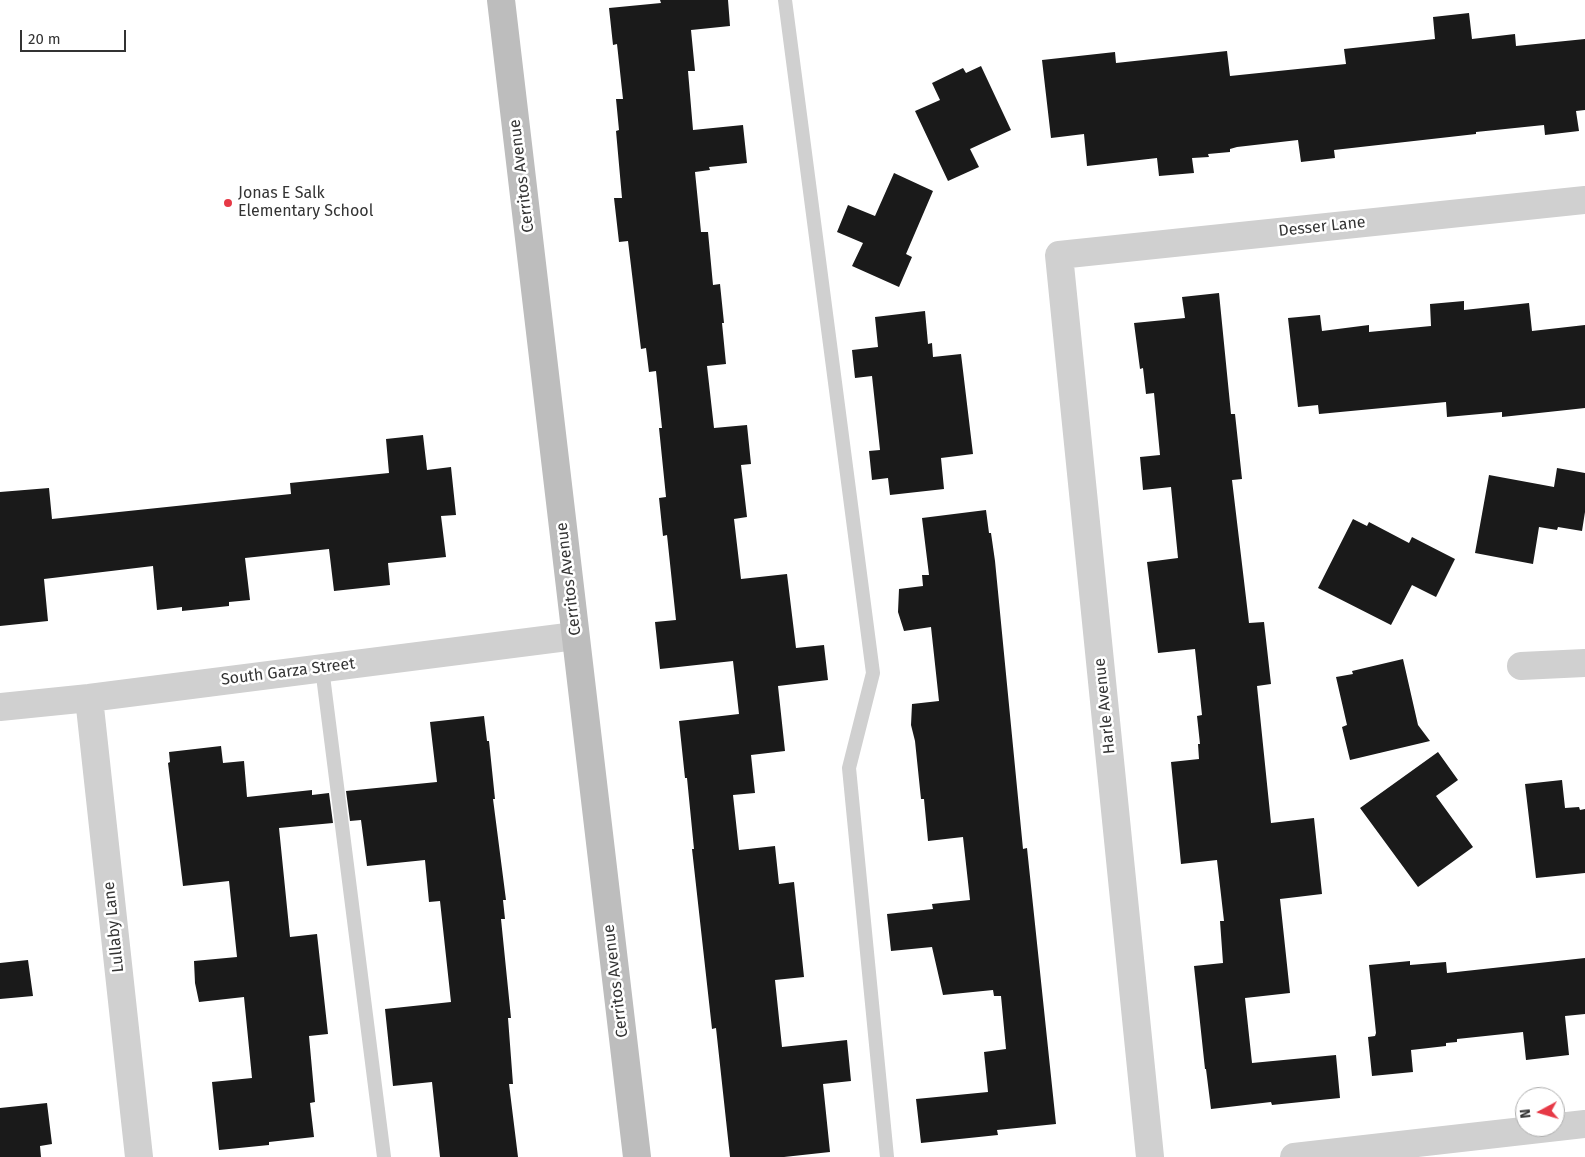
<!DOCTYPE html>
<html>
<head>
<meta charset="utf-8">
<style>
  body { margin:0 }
  #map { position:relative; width:1585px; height:1157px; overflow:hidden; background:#fff; font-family:"Fira Sans",sans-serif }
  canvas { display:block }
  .north { position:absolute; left:1515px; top:1087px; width:50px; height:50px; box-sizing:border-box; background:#fff; border:1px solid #adadad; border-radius:50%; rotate:264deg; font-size:14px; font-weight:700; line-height:20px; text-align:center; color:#333 }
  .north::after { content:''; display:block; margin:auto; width:18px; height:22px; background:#e63946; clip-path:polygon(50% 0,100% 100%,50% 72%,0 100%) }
  .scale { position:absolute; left:20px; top:30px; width:106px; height:22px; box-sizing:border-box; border:2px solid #333; border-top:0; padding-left:6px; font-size:15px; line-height:18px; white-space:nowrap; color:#333; -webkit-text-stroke:4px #fff; paint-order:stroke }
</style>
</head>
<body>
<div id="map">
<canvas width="1585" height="1157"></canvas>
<div class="north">N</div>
<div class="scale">20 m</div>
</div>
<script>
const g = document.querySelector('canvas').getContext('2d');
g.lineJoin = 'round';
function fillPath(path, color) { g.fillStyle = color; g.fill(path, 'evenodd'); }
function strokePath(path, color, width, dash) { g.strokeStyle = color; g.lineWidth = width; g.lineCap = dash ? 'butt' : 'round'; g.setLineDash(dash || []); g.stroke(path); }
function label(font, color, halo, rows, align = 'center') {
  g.font = font + ' "Fira Sans",sans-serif'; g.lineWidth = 5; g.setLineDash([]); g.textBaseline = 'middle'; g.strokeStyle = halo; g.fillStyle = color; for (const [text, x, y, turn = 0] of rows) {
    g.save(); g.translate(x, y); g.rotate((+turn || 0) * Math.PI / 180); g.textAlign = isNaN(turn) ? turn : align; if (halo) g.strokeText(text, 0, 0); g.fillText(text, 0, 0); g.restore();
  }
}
const building = new Path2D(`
  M660,0H728L730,26L691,30L695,71H688L693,130L743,125L747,163L709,167L710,170L695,172L701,232H708L713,285L720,284L724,323H722L726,364L707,366L714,428L747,425L751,464L741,465L747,517L734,519L741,579L787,574L796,648L824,645L828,680L778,686L785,751L751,755L755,793L733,795L739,850L775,846L779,884L794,882L804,977L775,980L782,1047L847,1040L851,1081L823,1084L830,1152L784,1157H730L716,1028L712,1029L692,849H694L687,778H685L679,721L739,714L733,661L660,669L655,622L676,620L667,535L663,536L659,498L666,497L659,428H662L656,371L649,372L646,348L641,349L628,241L619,242L614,198H622L616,131L619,130L616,99H623L617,44L613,45L609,8L661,3Z
  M1469,13L1472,39L1515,34L1516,46L1585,39V110L1576,111L1579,131L1545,135L1544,125L1476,132V134L1334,150L1335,158L1301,162L1298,140L1237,147L1230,149V152L1208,154L1209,157L1192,158L1194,173L1159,176L1157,158L1087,166L1084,134L1051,138L1042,60L1115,52L1116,63L1227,51L1230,76L1346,64L1344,49L1435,39L1433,17Z
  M981,66L1011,130L970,149L979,167L948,181L915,111L940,100L932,83L963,68L966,73Z
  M894,173L933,191L906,254L912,257L899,287L852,266L863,243L837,232L848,205L875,216Z
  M1219,293L1231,414H1235L1242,479L1232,480L1249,623L1264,622L1271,684L1257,686L1271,823L1314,818L1322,894L1280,899L1290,993L1245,998L1252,1063L1336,1055L1340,1098L1272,1105L1271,1102L1211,1109L1206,1069H1205L1194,966L1223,963L1220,921H1224L1217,860L1181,864L1171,762L1199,759L1198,744H1200L1197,716L1202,715L1195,649L1158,653L1147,562L1178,558L1171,487L1143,490L1140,457L1160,455L1154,393L1146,394L1143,368L1140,369L1134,323L1185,318L1182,297Z
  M1464,301V310L1529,303L1532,331L1585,325V408L1502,417V412L1447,417L1446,402L1319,414L1318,405L1298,407L1288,318L1320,315L1322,331L1369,325V332L1431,326L1430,304Z
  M925,311L928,344L932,343L933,357L961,354L973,454L941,458L944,489L890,495L888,478L872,480L869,451L880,450L872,376L855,378L852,350L878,347L875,317Z
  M423,435L427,470L451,467L456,515L441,516L446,557L388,563L390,585L334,591L329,549L245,558L250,600L229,602V606L182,611V607L157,610L153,566L44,579L48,621L0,626V492L49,488L52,519L291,494L290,483L389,473L386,439Z
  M1557,468L1585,473V512L1582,531L1558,527L1557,530L1539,527L1533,564L1475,553L1489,475L1554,487Z
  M986,510L989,533H991L995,561L1023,849L1027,848L1056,1124L997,1130L998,1135L921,1143L916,1099L988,1092L984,1052L1006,1049L1001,996H994L993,990L943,995L932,947L891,951L887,914L933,909L932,904L970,900L963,837L928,841L924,799H921L915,741L911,725L912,704L939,701L931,627L904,631L898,612L899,589L923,586L922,575H929L922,518Z
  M1353,519L1367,526L1369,522L1409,543L1412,537L1455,559L1436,597L1412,585L1391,625L1318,588Z
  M1403,659L1418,725L1430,741L1350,760L1342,727L1347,725L1336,677L1353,674L1352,671Z
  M484,716L487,741H489L495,799H493L506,900H503L505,919H501L511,1018H508L513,1084H509L518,1157H440L432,1082L393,1086L385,1009L451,1002L440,901L429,902L425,860L367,866L361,820L350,821L346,791L437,782L430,722Z
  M221,746L223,763L244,761L247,797L312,790V795L329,793L333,823L279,828L290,937L317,934L328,1034L309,1036L315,1102L310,1103L314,1137L269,1142V1145L219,1150L212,1082L252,1078L244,997L199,1002L195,983L194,961L237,957L229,881L183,886L168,763L170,762L169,752Z
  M1438,752L1458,780L1436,796L1473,847L1418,887L1360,808Z
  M1562,780L1565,808L1579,807L1580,810L1585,809V873L1536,878L1525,784Z
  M1585,958V1014L1565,1016L1569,1055L1526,1060L1523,1032L1457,1039V1042L1446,1043V1046L1411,1050L1413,1072L1372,1076L1368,1037L1375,1036L1376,1033L1369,965L1410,961V965L1446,962L1447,973Z
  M28,960L33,996L0,999V963Z
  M47,1103L52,1144L40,1146L41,1157H0V1108Z`);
const lane = new Path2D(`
  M785,0L873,673L849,768L887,1157
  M322,668L384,1157`);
const street = new Path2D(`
  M1521,666L1585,663
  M89,698L139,1157
  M0,707L89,698L575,636
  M1150,1157L1059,255L1585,200
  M1294,1157L1585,1124`);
const secondary = new Path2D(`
  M501,0L637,1157`);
const markers = [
  [228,203,5,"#e63946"]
];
const streetNames = [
  ["Cerritos Avenue",522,176,-97],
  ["Desser Lane",1322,227,-6],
  ["Cerritos Avenue",569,579,-97],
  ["South Garza Street",288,672,-7],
  ["Harle Avenue",1105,706,-96],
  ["Lullaby Lane",114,927,-96],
  ["Cerritos Avenue",616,981,-97]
];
const poiNames = [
  ["Jonas E Salk",238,194],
  ["Elementary School",238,212]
];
fillPath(building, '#1a1a1a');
strokePath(lane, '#d0d0d0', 14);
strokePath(street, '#d0d0d0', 28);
strokePath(secondary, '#bdbdbd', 28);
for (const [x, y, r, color] of markers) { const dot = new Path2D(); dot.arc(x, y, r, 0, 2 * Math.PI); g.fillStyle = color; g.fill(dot); strokePath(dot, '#fff', 2); }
label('16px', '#333', '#fff', streetNames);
label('16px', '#333', '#fff', poiNames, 'left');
</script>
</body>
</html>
